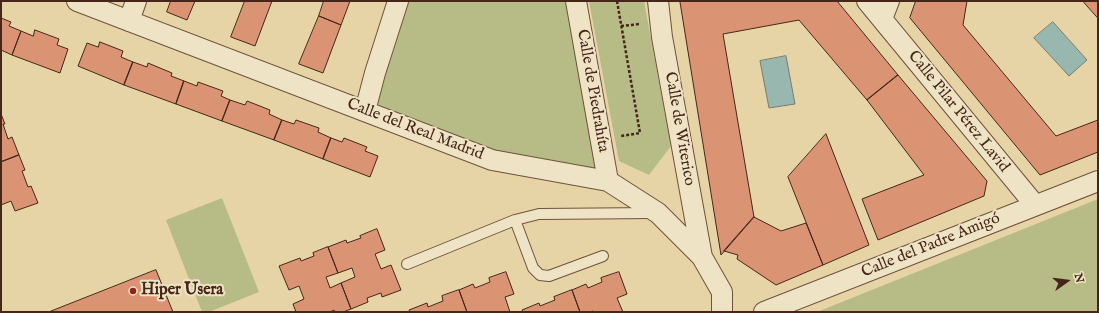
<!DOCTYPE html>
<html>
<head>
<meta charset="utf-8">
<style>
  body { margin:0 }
  #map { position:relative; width:1099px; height:313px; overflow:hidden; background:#e7d4a6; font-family:"IM FELL English",serif }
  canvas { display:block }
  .frame { position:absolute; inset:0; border:2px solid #452619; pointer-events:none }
  .north { position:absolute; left:1047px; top:261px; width:40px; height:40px; -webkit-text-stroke:3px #efe3c5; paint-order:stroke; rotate:76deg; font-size:11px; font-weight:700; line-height:16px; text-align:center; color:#452619 }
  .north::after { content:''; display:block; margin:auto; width:14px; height:18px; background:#452619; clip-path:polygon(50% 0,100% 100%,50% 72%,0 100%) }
</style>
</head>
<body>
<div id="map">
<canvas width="1099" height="313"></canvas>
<div class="frame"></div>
<div class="north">N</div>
</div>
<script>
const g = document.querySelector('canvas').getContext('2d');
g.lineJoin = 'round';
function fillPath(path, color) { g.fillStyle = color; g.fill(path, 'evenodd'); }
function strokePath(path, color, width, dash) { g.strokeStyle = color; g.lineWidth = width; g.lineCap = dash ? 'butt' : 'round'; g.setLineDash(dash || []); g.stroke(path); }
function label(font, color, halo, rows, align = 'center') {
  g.font = font + ' "IM FELL English",serif'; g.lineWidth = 4; g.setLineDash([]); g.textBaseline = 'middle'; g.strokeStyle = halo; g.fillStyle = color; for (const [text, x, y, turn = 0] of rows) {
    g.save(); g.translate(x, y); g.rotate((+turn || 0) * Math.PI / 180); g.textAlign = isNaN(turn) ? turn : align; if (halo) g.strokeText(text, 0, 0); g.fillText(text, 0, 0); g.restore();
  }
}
const green = new Path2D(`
  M401,1H576L608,181L492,160L365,111Z
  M589,1H644L671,146L649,175L619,161Z
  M222,198L259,292L209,312H202L166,220Z
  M1098,199V312H817Z`);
const water = new Path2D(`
  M1053,22L1087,60L1069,76L1034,38Z
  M786,56L795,104L769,108L760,61Z`);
const building = new Path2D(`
  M171,1H195L187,20L167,12Z
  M245,1H272L255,46L231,37Z
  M324,1H350L341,25L319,16Z
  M684,1H837L898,75L867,100L799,20L723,34L754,217L721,255L680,2Z
  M916,1H967L963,25L1056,136L1098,120V152L1040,175L910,18Z
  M1083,1H1098V18Z
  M319,16L341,25L323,73L299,64Z
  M1,18L11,22L9,26L21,31L12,55L1,50Z
  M35,30L59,39L57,45L68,49L60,73L12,55L21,31L33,36Z
  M100,42L123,51L121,57L133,62L124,85L78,66L87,43L98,47Z
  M133,62L147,67L148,63L172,73L171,76L184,81L176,104L124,85Z
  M898,75L987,181L984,196L878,240L862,199L924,175L867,100Z
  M184,81L197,86L198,82L223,91L221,96L230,100L222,121L176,104Z
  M230,100L245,105L247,101L270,110L269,114L282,120L274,140L222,121Z
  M1,114L5,124H3L8,139L12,137L19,155L1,162Z
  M282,120L294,124L296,120L319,128L318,132L331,138L323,159L274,140Z
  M826,134L869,245L823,265L788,177Z
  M331,138L342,142L344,138L367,147L365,151L378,156L370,177L323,159Z
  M19,155L25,170L22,171L28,187L31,186L38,203L15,211L11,201L1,205V162Z
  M754,217L781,231L806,223L823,265L776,285L737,259L738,255L724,251Z
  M377,229L385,250L375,254L381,269L391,265L401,290L382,297L381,293L367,298L368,302L351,309L341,283L355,277L352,268L338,273L328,247L346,240L347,243L361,238L360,236Z
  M328,247L338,273L326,277L330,288L341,283L351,309L343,312H335L334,310L330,312H296L293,304L304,299L299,286L289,290L279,266L300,258L301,261L314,256L313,253Z
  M156,270L173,312H49Z
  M506,272L514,294L505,297L510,312H467L459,290L473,284L475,288L490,282L489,278Z
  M619,272L627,294L617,298L623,312H593V311L590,312H580L572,290L586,284L588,288L602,282L601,278Z
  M459,290L467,312H410L409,310L427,303L428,307L443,301L442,296Z
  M572,290L580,312H523L522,310L539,303L540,306L555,300L554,297Z`);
const path = new Path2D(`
  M617,1L640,133L621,136
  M621,26L640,24`);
const lane = new Path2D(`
  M515,220L533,268L540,275L549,276L603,256
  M407,264L515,220L539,214L654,213`);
const street = new Path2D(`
  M77,1L492,160L608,181L658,213L702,257L722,292V312
  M576,1L608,181
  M658,1L662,37L702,257
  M867,1L1035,205
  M882,19L889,1
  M129,21L136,1
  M365,111L375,73L398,1
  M764,312L1098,181`);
const markers = [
  [133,291,4,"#8f2418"]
];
const streetNames = [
  ["Calle de Piedrahíta",592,91,80],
  ["Calle Pilar Pérez Lavid",958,112,51],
  ["Calle de Witerico",679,129,80],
  ["Calle del Real Madrid",415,130,21],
  ["Calle del Padre Amigó",931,246,-22]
];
const poiNames = [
  ["Hiper Usera",141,291]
];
fillPath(green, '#b7bc86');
fillPath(water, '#98b7ae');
strokePath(water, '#777d72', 1);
fillPath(building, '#db9473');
strokePath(building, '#452619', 1);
strokePath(lane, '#6e523c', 12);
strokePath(street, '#6e523c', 22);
strokePath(path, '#452619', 2.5, [3, 2]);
strokePath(lane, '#efe3c5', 10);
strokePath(street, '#efe3c5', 20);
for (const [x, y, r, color] of markers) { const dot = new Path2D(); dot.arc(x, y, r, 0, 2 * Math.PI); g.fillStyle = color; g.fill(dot); strokePath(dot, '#efe3c5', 1.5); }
label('16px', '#452619', '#efe3c5', streetNames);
label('bold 16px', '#452619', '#efe3c5', poiNames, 'left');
</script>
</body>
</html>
